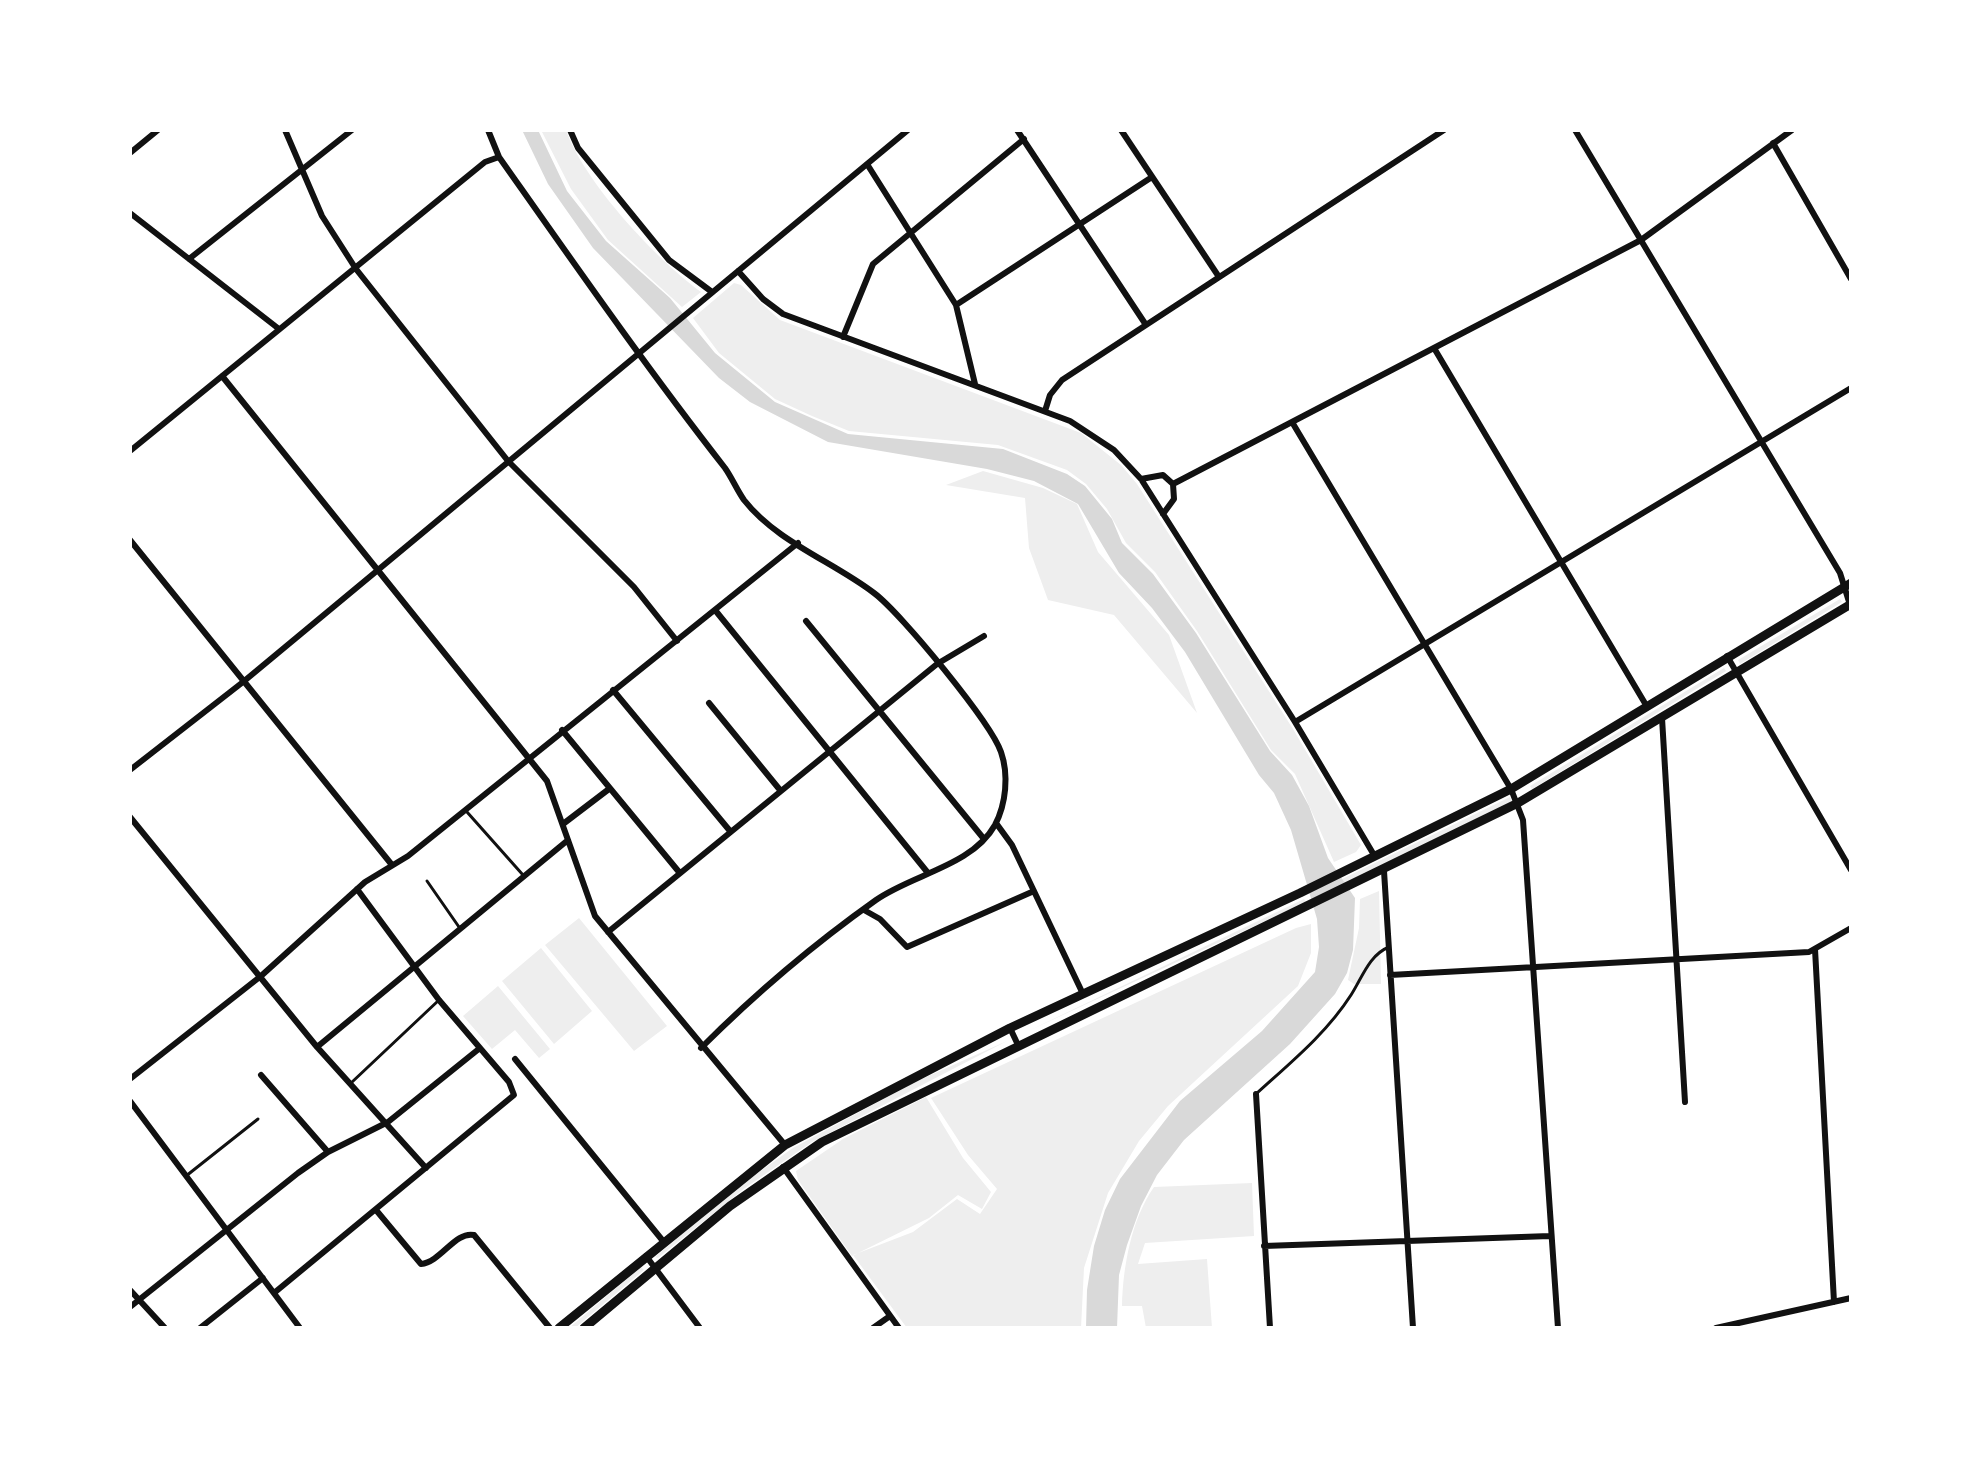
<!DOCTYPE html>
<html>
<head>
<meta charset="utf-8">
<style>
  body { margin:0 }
  #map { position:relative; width:1981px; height:1458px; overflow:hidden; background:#fff; font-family:Montserrat,sans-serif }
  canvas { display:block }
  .frame { position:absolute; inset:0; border:132px solid #fff; pointer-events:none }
</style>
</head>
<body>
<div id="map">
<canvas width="1981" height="1458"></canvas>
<div class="frame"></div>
</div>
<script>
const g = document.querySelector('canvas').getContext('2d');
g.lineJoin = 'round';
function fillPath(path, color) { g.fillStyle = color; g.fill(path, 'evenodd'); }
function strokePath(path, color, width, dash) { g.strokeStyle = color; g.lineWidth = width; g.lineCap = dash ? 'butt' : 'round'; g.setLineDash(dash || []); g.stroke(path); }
const green = new Path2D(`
  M541,130H566C584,182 656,259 701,292L682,307L608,240L571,189Z
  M734,283L741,285L780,320L1081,433L1121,465L1137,484L1293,729L1361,845L1356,852L1334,862L1295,774L1271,750L1197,631L1155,572L1126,543L1107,509L1086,484L1067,470L998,445L849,431L812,416L775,399L719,353L693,318Z
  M983,471L1043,488L1077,504L1098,552L1169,635L1197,713L1114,615L1048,600L1029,548L1025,498L946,485Z
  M1840,599L1842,602L1740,664L1738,660Z
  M1724,668L1726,671L1532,789L1530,786Z
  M1510,797L1512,801L1340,886L1338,881Z
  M1379,891L1381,984H1354L1348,980L1359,928L1360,899Z
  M1304,899L1306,902L1024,1033Z
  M579,918L667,1026L634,1051L545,945Z
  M1311,924V953L1298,986L1168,1106L1139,1141L1108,1193L1084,1268L1081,1328H907L853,1255L913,1232L957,1199L980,1214L997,1189L968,1155L931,1098L1296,928Z
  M541,948L592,1011L554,1044L502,981Z
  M498,986L550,1049L539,1058L515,1030L492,1049L463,1016Z
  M1007,1041L812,1142L745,1188L658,1258L655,1257L738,1187L793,1148L915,1082Z
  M926,1097L963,1158L991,1192L982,1209L958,1195L929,1218L852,1256L798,1180L796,1171L843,1139Z
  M1252,1183L1254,1236L1145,1243L1138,1264L1207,1259L1212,1328H1146L1142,1306H1122C1123,1267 1131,1220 1154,1187Z
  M641,1267L644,1270L575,1328H569Z`);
const water = new Path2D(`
  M522,130H538L567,191L606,241L670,298L715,353L775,402L848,434L1003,449L1067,474L1085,486L1112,519L1122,543L1153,574L1196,633L1270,751L1292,775L1309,806L1328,858L1355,898L1353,950L1347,973L1335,994L1290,1044L1184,1140L1157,1175L1141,1206L1127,1245L1119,1275L1117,1328H1086L1087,1290L1094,1246L1105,1210L1120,1179L1180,1101L1262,1031L1315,972L1319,947L1317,919L1291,830L1274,793L1259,775L1185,652L1152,608L1119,573L1078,504L1034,481L987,469L828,442L750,402L719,378L593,248L548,184Z`);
const service = new Path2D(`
  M467,812L523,875
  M427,881L459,927
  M351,1083L439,1000
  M1256,1094C1290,1063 1326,1034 1351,995C1362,978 1369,955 1389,947
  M186,1176L258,1119`);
const minor = new Path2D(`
  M285,130L322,216L356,269L508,461L634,587L677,641
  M488,130L499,157C573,262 646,367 725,468C732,478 737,490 744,500C777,542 832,561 874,593C901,613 991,723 1001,752C1009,775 1006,804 995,825C972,866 913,874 876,900C814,944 755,994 701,1048
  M570,130L578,148L669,260L712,292
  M1017,130L1146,325
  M1121,130L1219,277
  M1575,130L1840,573L1851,608
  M1773,143L1851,279
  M130,153L158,130
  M867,164L956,305L975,384
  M130,213L279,329
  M189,259L352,130
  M738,271L763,299L783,314L1070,421L1114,450L1141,479L1295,722L1374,855
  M956,305L1152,177
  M843,337L873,264L1024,139
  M1434,348L1646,705
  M222,376L547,781L595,916L785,1145
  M1045,411L1050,395L1062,380L1444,130
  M1292,422L1511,789L1523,820L1558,1328
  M130,451L485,162L499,157
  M1141,479L1163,475L1173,484L1174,499L1163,514
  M1173,484L1641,240L1792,130
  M130,540L392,865
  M715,610L928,873
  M806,621L984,839
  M1727,656L1851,870
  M613,690L730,831
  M709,703L780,790
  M1662,718L1685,1102
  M1295,722L1851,388
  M562,730L679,872
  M130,770L243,682L908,130
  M130,817L317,1047L426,1168
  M996,823L1012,845L1083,994
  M563,824L609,789
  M1384,871L1413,1328
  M864,910L880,919L907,947L1034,891
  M608,932L937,664L984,636
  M1815,949L1834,1302
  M1390,975L1809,952L1851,928
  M1010,1028L1018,1045
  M317,1047L568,840
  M515,1059L663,1241
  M261,1075L328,1152
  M130,1079L261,976L365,882L408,856L798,543
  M1256,1094L1270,1328
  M130,1101L300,1328
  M783,1167L899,1328
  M376,1210L421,1264C441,1262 455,1231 474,1235L550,1328
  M1264,1246L1550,1236
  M646,1256L700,1328
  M130,1290L165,1328
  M274,1293L514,1095L509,1082L439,1000L357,889
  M130,1307L298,1173L328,1152L388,1122L480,1048
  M200,1328L263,1278
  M873,1328L890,1316
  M1716,1328L1851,1298`);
const primary = new Path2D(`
  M559,1328L785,1145L1010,1028L1300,893L1511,789L1851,583
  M584,1328L730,1206L822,1142L1518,803L1851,604`);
fillPath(green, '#eee');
fillPath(water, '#d9d9d9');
strokePath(service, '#111', 3);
strokePath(minor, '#111', 6);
strokePath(primary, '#111', 9);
</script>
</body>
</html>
